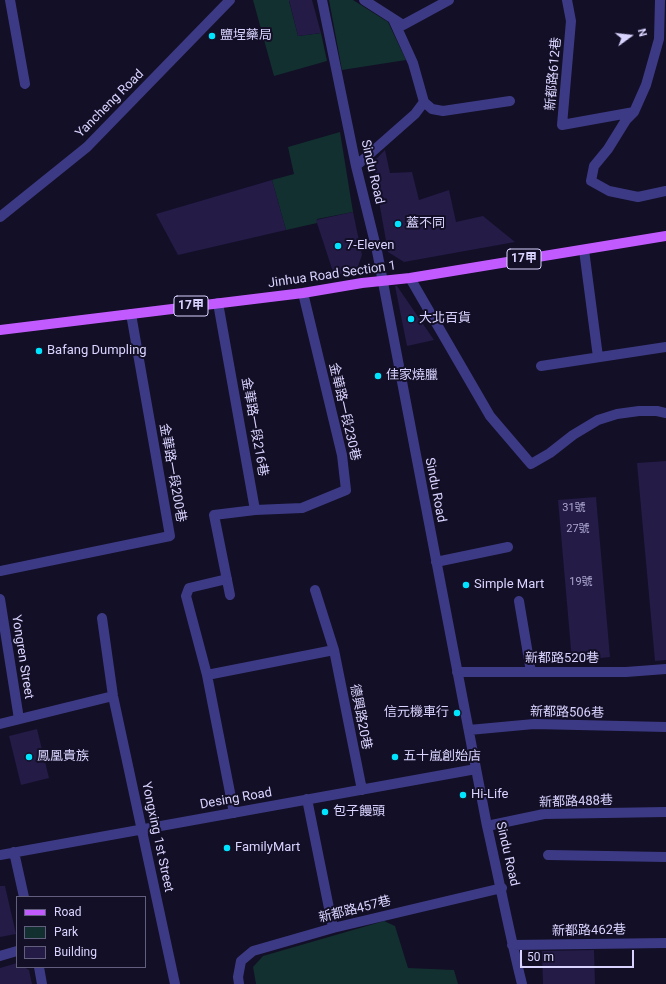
<!DOCTYPE html>
<html>
<head>
<meta charset="utf-8">
<style>
  body { margin:0 }
  #map { position:relative; width:666px; height:984px; overflow:hidden; background:#130f26; font-family:Roboto,sans-serif }
  canvas { display:block }
  .legend { position:absolute; left:16px; top:896px; width:130px; height:72px; box-sizing:border-box; background:#130f26; border:1px solid #625e7d; margin:0; padding:5px 7px; list-style:none; font-size:12px; color:#d9d4ff }
  .legend li { display:flex; align-items:center; gap:8px; height:20px }
  .legend b { width:20px; border:1px solid #625e7d }
  .north { position:absolute; left:610px; top:16px; width:40px; height:40px; -webkit-text-stroke:3px #130f26; paint-order:stroke; rotate:75deg; font-size:11px; font-weight:700; line-height:16px; text-align:center; color:#d9d4ff }
  .north::after { content:''; display:block; margin:auto; width:14px; height:18px; background:#d9d4ff; clip-path:polygon(50% 0,100% 100%,50% 72%,0 100%) }
  .scale { position:absolute; left:520px; top:950px; width:114px; height:18px; box-sizing:border-box; border:2px solid #d9d4ff; border-top:0; padding-left:5px; font-size:12px; line-height:14px; white-space:nowrap; color:#d9d4ff; -webkit-text-stroke:3px #130f26; paint-order:stroke }
</style>
</head>
<body>
<div id="map">
<canvas width="666" height="984"></canvas>
<ul class="legend">
<li><b style="height:5px;background:#c25bff"></b>Road</li>
<li><b style="height:11px;background:#12302f"></b>Park</li>
<li><b style="height:11px;background:#241b47"></b>Building</li>
</ul>
<div class="north">N</div>
<div class="scale">50 m</div>
</div>
<script>
const g = document.querySelector('canvas').getContext('2d');
g.lineJoin = 'round';
function fillPath(path, color) { g.fillStyle = color; g.fill(path, 'evenodd'); }
function strokePath(path, color, width, dash) { g.strokeStyle = color; g.lineWidth = width; g.lineCap = dash ? 'butt' : 'round'; g.setLineDash(dash || []); g.stroke(path); }
function label(font, color, halo, rows, align = 'center') {
  g.font = font + ' Roboto,"Noto Sans TC",sans-serif'; g.lineWidth = 4; g.setLineDash([]); g.textBaseline = 'middle'; g.strokeStyle = halo; g.fillStyle = color; for (const [text, x, y, turn = 0] of rows) {
    g.save(); g.translate(x, y); g.rotate((+turn || 0) * Math.PI / 180); g.textAlign = isNaN(turn) ? turn : align; if (halo) g.strokeText(text, 0, 0); g.fillText(text, 0, 0); g.restore();
  }
}
const green = new Path2D(`
  M253,0H292L289,1L298,36L321,33L327,61L274,76Z
  M329,0H353L388,22L406,60L342,70Z
  M340,132L353,212L317,219V223L286,230L272,180L294,174L288,147Z
  M384,921L395,926L408,968L454,970L458,984H256L253,967L263,956Z`);
const building = new Path2D(`
  M289,0H312L321,33L298,36Z
  M385,150L390,173L412,172L419,200L449,190L456,222L483,216L515,242L404,262L388,252L380,207L374,161Z
  M272,180L286,230L178,255L156,214Z
  M353,212L362,255L356,272L334,275L316,220Z
  M395,286H397L434,340L407,346Z
  M666,461V660L655,661L637,463Z
  M596,497L610,657L572,661L558,500Z
  M37,729L49,778L21,785L9,736Z
  M0,886H5L16,934L0,937Z
  M594,950L595,984H543L542,951Z
  M17,963V967H24L29,970L32,984H0V968Z`);
const minor = new Path2D(`
  M10,0L25,84
  M322,0L356,166L377,251L487,826C499,879 509,932 522,984
  M364,0L403,25L449,0
  M567,0L571,21L562,125L634,112
  M660,0L659,39L646,85L634,112L626,120L608,149L594,166L591,181L609,191L638,197L666,191
  M393,19L413,63L424,102
  M356,166L415,114L424,102L432,109L443,111L510,101
  M0,217L87,147L230,0
  M584,250L598,357
  M410,278L490,416L531,464L550,453L573,435L598,420L617,414L639,411H657L666,413
  M218,303L255,510
  M541,366L666,347
  M436,562L508,547
  M0,571L170,536L131,314
  M227,579L189,588L186,596L207,675L234,813
  M315,590L334,650L362,790
  M230,595L214,515L255,510L302,508L346,490L342,455L303,293
  M0,599L19,719
  M519,601L531,672
  M102,618L113,696L175,984
  M457,672H626L666,669
  M207,675L334,650
  M0,724L113,696
  M469,730L534,724L666,727
  M307,799L333,928
  M487,826L544,814L666,812
  M14,852L24,897
  M0,855L476,769
  M548,855L666,857
  M512,945L666,943
  M0,956L17,951
  M39,967L42,984
  M239,984L238,977L241,961L253,951L333,928L502,888`);
const major = new Path2D(`
  M0,330L303,293L362,283L410,278L666,236`);
const markers = [
  [212,36,4,"#00e5ff"],
  [398,224,4,"#00e5ff"],
  [338,246,4,"#00e5ff"],
  [411,319,4,"#00e5ff"],
  [39,351,4,"#00e5ff"],
  [378,376,4,"#00e5ff"],
  [466,585,4,"#00e5ff"],
  [457,713,4,"#00e5ff"],
  [29,757,4,"#00e5ff"],
  [395,757,4,"#00e5ff"],
  [463,795,4,"#00e5ff"],
  [325,812,4,"#00e5ff"],
  [227,848,4,"#00e5ff"]
];
const numberNames = [
  ["31號",574,508],
  ["27號",578,529],
  ["19號",581,582]
];
const shields = [
  [524,259,34],
  [191,306,34]
];
const shieldNames = [
  ["17甲",524,259],
  ["17甲",191,306]
];
const poiNames = [
  ["鹽埕藥局",220,36],
  ["蓋不同",406,224],
  ["7-Eleven",346,246],
  ["大北百貨",419,319],
  ["Bafang Dumpling",47,351],
  ["佳家燒臘",386,376],
  ["Simple Mart",474,585],
  ["信元機車行",449,713,"right"],
  ["鳳凰貴族",37,757],
  ["五十嵐創始店",403,757],
  ["Hi-Life",471,795],
  ["包子饅頭",333,812],
  ["FamilyMart",235,848]
];
const streetNames = [
  ["新都路612巷",554,74,-85],
  ["Yancheng Road",110,104,-45],
  ["Sindu Road",372,172,77],
  ["Jinhua Road Section 1",332,275,-8],
  ["金華路一段230巷",344,412,77],
  ["金華路一段216巷",254,427,80],
  ["金華路一段200巷",172,473,80],
  ["Sindu Road",435,490,79],
  ["Yongren Street",22,657,81],
  ["新都路520巷",562,659],
  ["新都路506巷",567,713,1],
  ["德興路20巷",360,717,79],
  ["Desing Road",236,799,-10],
  ["新都路488巷",576,802,-2],
  ["Yongxing 1st Street",157,837,78],
  ["Sindu Road",507,854,77],
  ["新都路457巷",355,910,-14],
  ["新都路462巷",589,931,-1]
];
fillPath(green, '#12302f');
fillPath(building, '#241b47');
strokePath(minor, '#3d3a85', 10);
strokePath(major, '#c25bff', 10);
for (const [x, y, r, color] of markers) { const dot = new Path2D(); dot.arc(x, y, r, 0, 2 * Math.PI); g.fillStyle = color; g.fill(dot); strokePath(dot, '#130f26', 1.5); }
label('11px', '#aca6d1', null, numberNames);
for (const [x, y, w] of shields) { const box = new Path2D(); box.roundRect(x - w / 2, y - 10, w, 20, 3); g.fillStyle = '#130f26'; g.fill(box); strokePath(box, '#d9d4ff', 1); }
label('bold 12px', '#d9d4ff', null, shieldNames);
label('13px', '#d9d4ff', '#130f26', poiNames, 'left');
label('13px', '#d9d4ff', '#130f26', streetNames);
</script>
</body>
</html>
